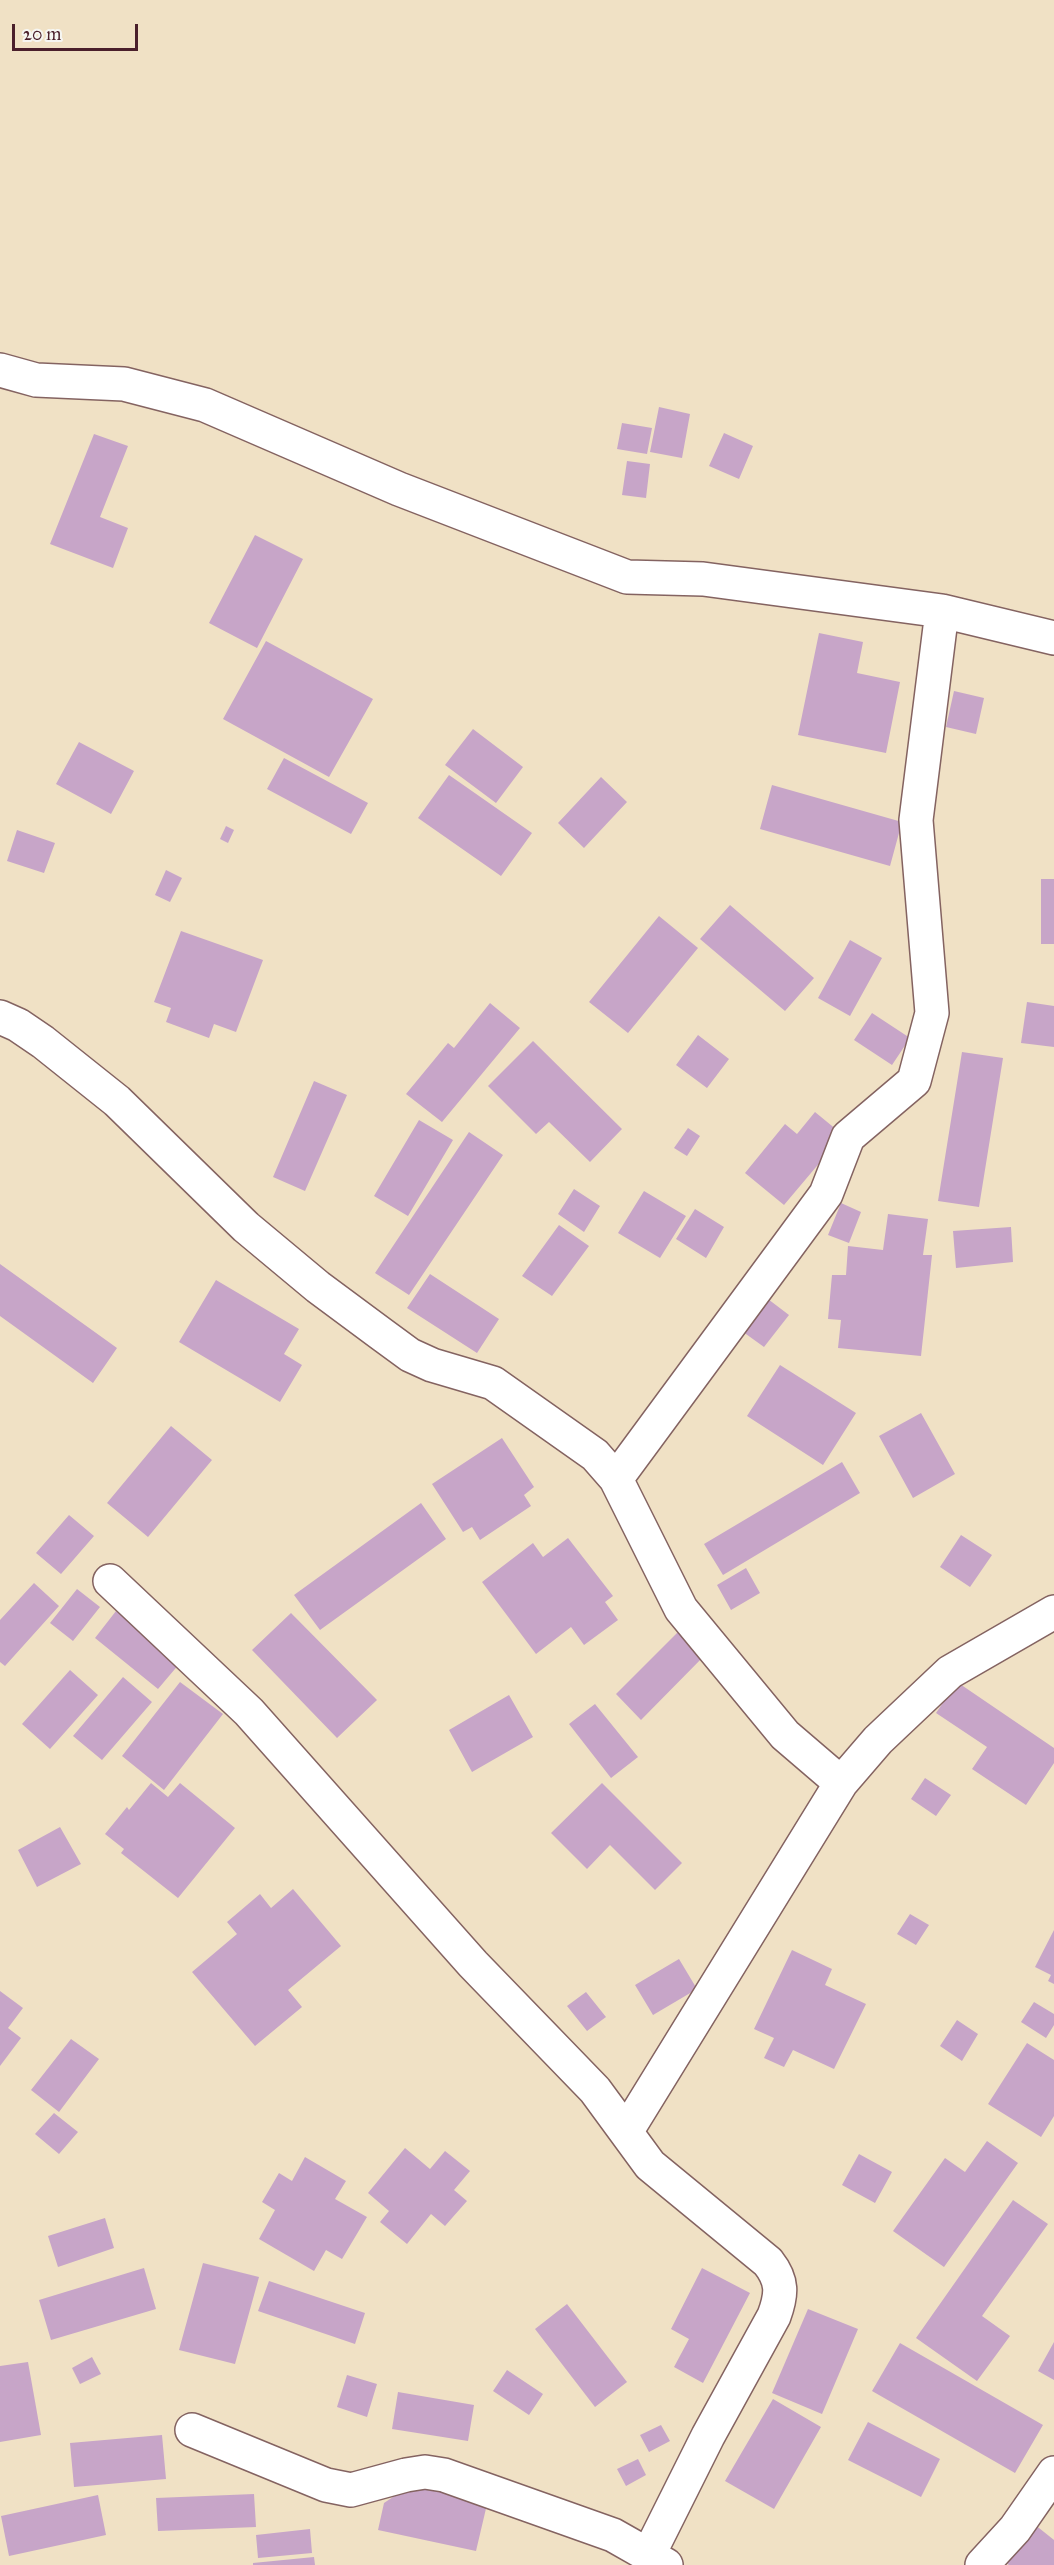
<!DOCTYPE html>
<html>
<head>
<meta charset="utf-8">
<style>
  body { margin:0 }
  #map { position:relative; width:1054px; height:2565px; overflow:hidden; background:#f0e1c5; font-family:"IM FELL Great Primer",serif }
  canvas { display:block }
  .scale { position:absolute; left:12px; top:24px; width:126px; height:27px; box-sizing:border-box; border:3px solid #4a1f2b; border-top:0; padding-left:8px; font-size:18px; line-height:21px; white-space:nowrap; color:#4a1f2b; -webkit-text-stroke:4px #f6f6f2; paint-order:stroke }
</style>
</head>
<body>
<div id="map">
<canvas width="1054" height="2565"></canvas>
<div class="scale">20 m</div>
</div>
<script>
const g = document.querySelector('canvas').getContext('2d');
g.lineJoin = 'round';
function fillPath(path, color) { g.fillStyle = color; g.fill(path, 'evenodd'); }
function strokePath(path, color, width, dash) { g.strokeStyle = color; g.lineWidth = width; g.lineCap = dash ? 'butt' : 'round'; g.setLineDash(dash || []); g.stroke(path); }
const building = new Path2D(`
  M659,407L690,414L682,458L650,452Z
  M622,423L652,428L647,454L617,449Z
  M724,433L753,446L739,479L709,466Z
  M94,434L128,446L100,517L128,528L113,568L50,544Z
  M627,461L650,464L646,498L622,495Z
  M255,535L303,559L257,648L209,623Z
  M819,633L863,642L857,673L900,682L886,753L798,735Z
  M266,641L373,699L329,777L223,719Z
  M954,691L984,698L976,734L946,727Z
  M473,729L523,767L496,803L445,765Z
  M79,742L134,771L111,814L56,784Z
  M284,758L368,803L351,834L267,789Z
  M449,775L532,833L501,876L418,818Z
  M601,777L627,802L584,848L558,823Z
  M772,785L902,822L890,866L760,829Z
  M226,826L234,830L228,843L220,839Z
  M17,830L55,843L44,873L7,861Z
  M166,870L182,878L170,902L155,895Z
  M1041,879H1054V944H1041Z
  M730,905L814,978L785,1011L700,939Z
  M659,916L698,948L628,1033L589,1002Z
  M181,931L263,960L236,1032L214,1024L209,1038L166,1022L171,1008L154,1002Z
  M850,940L882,958L850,1016L818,998Z
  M1027,1002L1054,1006V1047L1021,1043Z
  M490,1003L520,1028L442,1122L406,1094L448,1043L454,1048Z
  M872,1013L910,1038L892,1065L854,1040Z
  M698,1035L729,1059L707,1088L676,1065Z
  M533,1041L622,1129L590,1162L549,1122L536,1134L488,1086Z
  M962,1052L1003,1058L979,1207L938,1201Z
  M314,1081L347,1095L305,1191L273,1177Z
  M815,1112L843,1135L784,1205L745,1173L785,1124L797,1134Z
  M419,1120L453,1140L408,1216L374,1196Z
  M688,1128L700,1136L687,1156L674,1148Z
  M469,1132L503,1155L409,1295L375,1273Z
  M574,1189L600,1206L584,1232L558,1214Z
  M644,1191L686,1216L660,1258L618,1233Z
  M841,1203L861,1212L849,1243L828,1235Z
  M695,1209L724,1227L706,1258L676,1239Z
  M888,1214L928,1219L923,1255H932L921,1356L838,1348L841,1320L828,1319L832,1275H846L848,1246L883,1250Z
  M559,1225L589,1246L552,1296L522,1276Z
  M1011,1227L1013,1262L956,1268L953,1231Z
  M0,1264L117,1348L93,1383L0,1316Z
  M430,1274L499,1319L477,1353L407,1308Z
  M216,1280L299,1329L284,1354L302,1365L280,1402L179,1342Z
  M764,1296L789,1315L764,1347L739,1329Z
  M780,1365L856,1413L823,1465L747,1416Z
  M921,1413L955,1474L913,1498L879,1436Z
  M171,1426L212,1460L148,1537L107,1503Z
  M502,1438L534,1487L524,1495L531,1506L480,1540L472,1527L463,1532L432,1484Z
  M842,1462L860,1493L723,1575L704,1544Z
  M421,1503L446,1539L320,1630L294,1595Z
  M69,1515L94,1536L61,1574L36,1553Z
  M961,1535L992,1555L970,1587L940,1567Z
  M568,1538L613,1596L605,1602L618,1620L584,1645L571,1627L536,1654L482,1582L533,1543L543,1557Z
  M746,1568L760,1593L731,1610L717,1585Z
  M34,1583L59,1606L5,1666L0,1662V1620Z
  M77,1589L100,1607L73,1641L50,1623Z
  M116,1611L180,1663L158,1689L95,1638Z
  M291,1613L377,1700L337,1738L252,1650Z
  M681,1629L706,1654L641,1720L616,1694Z
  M70,1670L98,1695L50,1749L22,1724Z
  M123,1677L152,1702L102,1760L73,1736Z
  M180,1682L223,1714L164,1790L122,1756Z
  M957,1682L1054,1748V1763L1026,1805L972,1769L987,1747L936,1713Z
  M509,1695L533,1737L472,1772L449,1730Z
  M595,1704L638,1757L611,1778L569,1724Z
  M925,1778L951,1795L936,1816L911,1799Z
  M151,1783L168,1797L180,1783L235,1828L178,1898L121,1853L124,1849L105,1834L127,1807L129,1810Z
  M602,1783L682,1863L655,1890L610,1845L587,1869L551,1833Z
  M60,1827L81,1864L37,1887L18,1850Z
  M293,1889L341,1946L288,1990L302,2007L255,2046L192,1972L237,1934L227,1922L260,1894L271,1908Z
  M910,1914L929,1925L916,1945L897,1934Z
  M1054,1930V1984L1048,1981L1051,1975L1035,1967Z
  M792,1950L832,1969L825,1985L866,2004L834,2069L793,2050L784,2067L764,2058L774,2038L754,2029Z
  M679,1959L697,1989L653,2015L635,1985Z
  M0,1991L23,2008L8,2028L21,2038L0,2066Z
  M586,1992L606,2017L587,2031L567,2006Z
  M1034,2002L1054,2014V2025L1046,2038L1021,2022Z
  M957,2020L978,2034L962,2061L940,2046Z
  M71,2039L99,2059L59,2112L31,2090Z
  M1027,2043L1054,2060V2116L1041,2137L988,2104Z
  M54,2113L78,2132L59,2154L35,2134Z
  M987,2141L1018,2163L944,2267L893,2231L945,2158L965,2172Z
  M405,2148L430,2169L445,2151L470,2171L454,2190L467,2201L445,2226L431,2214L407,2244L380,2222L389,2211L368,2193Z
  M859,2154L892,2172L875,2203L842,2185Z
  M305,2157L346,2181L335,2199L367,2217L342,2259L326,2250L314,2271L259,2239L275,2210L262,2202L279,2173L292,2181Z
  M1013,2200L1048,2224L982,2316L1010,2336L977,2381L916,2338Z
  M105,2218L114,2248L58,2267L48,2236Z
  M203,2263L259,2277L235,2364L179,2350Z
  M144,2268L156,2309L51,2340L39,2300Z
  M702,2268L750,2293L703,2383L674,2367L689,2339L671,2329Z
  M269,2281L365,2313L355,2344L258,2311Z
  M567,2304L627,2382L595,2407L535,2329Z
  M808,2309L858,2329L822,2414L772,2393Z
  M1054,2342V2380L1038,2371Z
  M900,2343L1043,2425L1015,2473L872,2391Z
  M92,2357L101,2374L80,2384L72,2368Z
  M28,2362L41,2435L0,2442V2366Z
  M507,2370L543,2394L529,2415L493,2391Z
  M347,2375L377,2384L367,2417L337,2407Z
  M398,2392L474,2405L468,2441L392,2429Z
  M773,2399L821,2427L774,2509L725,2481Z
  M868,2422L940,2459L921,2497L848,2460Z
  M661,2425L670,2441L649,2452L640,2435Z
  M162,2435L166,2479L74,2487L70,2443Z
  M638,2459L646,2475L626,2486L617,2469Z
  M414,2483L488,2500L476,2551L378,2530L384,2503Z
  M254,2494L256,2527L158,2531L156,2498Z
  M98,2495L106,2535L9,2556L1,2516Z
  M1029,2520L1054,2540V2565H1009L1000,2558Z
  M310,2529L312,2553L258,2558L256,2535Z
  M314,2557L315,2565H253V2563Z`);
const minor = new Path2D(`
  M0,370L36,380L124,384L205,405L399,489L627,577L703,579L942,611L1054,638
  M0,1017L18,1025L43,1042L117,1101L246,1227L318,1287L380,1333L410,1355L432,1365L493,1383L595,1455L616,1479L681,1609L785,1735L841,1783
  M616,1479L826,1194L848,1137L914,1081L932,1013L916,820L942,611
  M110,1581L249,1712L473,1964L595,2090L650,2165L768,2262C783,2281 782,2294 774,2316L708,2436L649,2554
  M626,2132L841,1783L878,1740L950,1672L1054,1612
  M192,2430L326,2485L351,2490L406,2475L425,2472L444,2475L613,2535L666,2565
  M982,2565L1015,2529L1054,2473`);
fillPath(building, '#c7a5c8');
strokePath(minor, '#846361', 36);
strokePath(minor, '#fff', 33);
</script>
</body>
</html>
